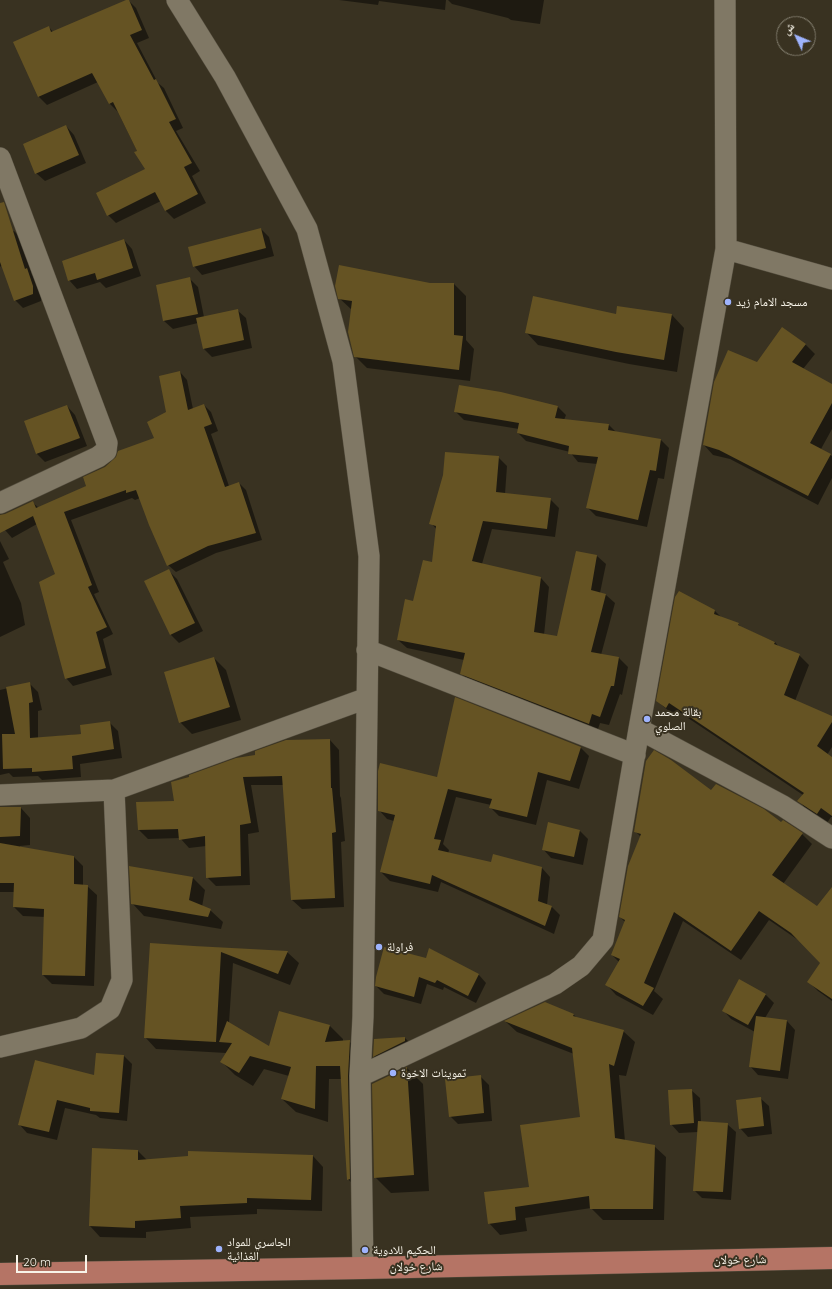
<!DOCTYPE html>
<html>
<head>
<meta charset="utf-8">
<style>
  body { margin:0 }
  #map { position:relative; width:832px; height:1289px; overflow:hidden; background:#393221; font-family:Quicksand,"Noto Naskh Arabic",sans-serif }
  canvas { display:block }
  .north { position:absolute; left:776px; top:16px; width:40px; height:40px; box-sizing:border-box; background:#393221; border:1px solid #858071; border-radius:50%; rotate:314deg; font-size:11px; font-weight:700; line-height:16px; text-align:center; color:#f8f4e9 }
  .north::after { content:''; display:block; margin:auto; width:14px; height:18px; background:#9eb3fd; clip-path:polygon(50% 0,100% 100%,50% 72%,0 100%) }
  .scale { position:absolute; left:16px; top:1255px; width:71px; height:18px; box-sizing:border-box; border:2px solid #f8f4e9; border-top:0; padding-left:5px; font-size:12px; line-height:14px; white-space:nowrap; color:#f8f4e9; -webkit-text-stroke:3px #393221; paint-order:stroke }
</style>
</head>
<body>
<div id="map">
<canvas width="832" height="1289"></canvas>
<div class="north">ش</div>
<div class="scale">20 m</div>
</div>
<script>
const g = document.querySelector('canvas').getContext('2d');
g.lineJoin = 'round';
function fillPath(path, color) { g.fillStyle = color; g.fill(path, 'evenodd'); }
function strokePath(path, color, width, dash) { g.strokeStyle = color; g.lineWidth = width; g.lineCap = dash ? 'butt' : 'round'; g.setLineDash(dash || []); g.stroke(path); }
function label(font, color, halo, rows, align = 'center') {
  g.font = font + ' Quicksand,"Noto Naskh Arabic",sans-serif'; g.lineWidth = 4; g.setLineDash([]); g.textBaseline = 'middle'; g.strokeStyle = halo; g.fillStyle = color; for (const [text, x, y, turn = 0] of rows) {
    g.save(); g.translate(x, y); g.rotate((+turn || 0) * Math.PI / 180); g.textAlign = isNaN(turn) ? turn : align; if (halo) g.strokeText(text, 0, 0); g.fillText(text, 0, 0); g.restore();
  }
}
const shadow = new Path2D(`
  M128,0L136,8L149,38L137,43L158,83L164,88L183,128L176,131L200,171L192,176L206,203L174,219L166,211L161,201L116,223L108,215L146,169L118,112L110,104L98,82L47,105L39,97L15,42L49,27L53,32Z
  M339,0H446L445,10L379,1L378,5Z
  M448,0H544L540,24L511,20L508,18L452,4Z
  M66,126L74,135L86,163L45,181L36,173Z
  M261,229L269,237L274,256L202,275L194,266Z
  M14,231L22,239L32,275L34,277L41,294V301L23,308L15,300L2,265L0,267V236Z
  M124,240L132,249L141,276L106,288L100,282L77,289L69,280Z
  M189,278L198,287L204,317L237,310L246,318L252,348L212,357L204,349L198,323L173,329L164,321Z
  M430,284H454L466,296V340L474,349L470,381L367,368L355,356L352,310L339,298Z
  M618,307L672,315L684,328L677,372L629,364L538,345L526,332L616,315Z
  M805,344L815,354L803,369L832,386V429L821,449L832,456V478L818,505L730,459L713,455L704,445L757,363Z
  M180,372L187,380L193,409L204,405L211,412L218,431L211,434L229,486L239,483L246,490L262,540L216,553L176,572L168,565L140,498L135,500L132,498L71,520L99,592L94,594L113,634L103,639L112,675L73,686L66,678L56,575L37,524L12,538L5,530L0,520V516L5,515L32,502L39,508L87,486L106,467L156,439L167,413Z
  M67,406L75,415L87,446L45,462L37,454L25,422Z
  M557,406L566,415L564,420L609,425L616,432L661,440L669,448L664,479L658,478L647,527L596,516L587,507L597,464L578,462L570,452L526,441L518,433L519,429L464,420L455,411Z
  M498,457L507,466L505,494L550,499L559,508L555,537L492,529L482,564L541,578L549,587L544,635L557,637L597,556L606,564L600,593L606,595L615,603L601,655L619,658L628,667L622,695L620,694L609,725L600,723L597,732L470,682L461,673L464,660L407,648L398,640L414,602L433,563L437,530L431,523Z
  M0,541L9,559L3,562L21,603L25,625L0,637Z
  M168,570L177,579L203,631L179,643L171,635L145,582Z
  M679,592L715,611L722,618L738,624L741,627L775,642L779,647L799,655L809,665L795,701L832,717V747L827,755L832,759V817H831L827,823L808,811L799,801L803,795L679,712L676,717L657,701Z
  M214,658L226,670L241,720L192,734L180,722Z
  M29,683L38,692L42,710L38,711V738L82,734L109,722L118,731L122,758L80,764L81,777L42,780L38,776L13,777L9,773L0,775V690Z
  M456,699L581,748L589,756L579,789L547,780L536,825L499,816L490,807L491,805L456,797L443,844L449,850L448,854L492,864L542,868L550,877L547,905L551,906L560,915L554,934L441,882L438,892L390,881L381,872L394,821L387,819L379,810L437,779Z
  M330,740L339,750L340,796L341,798L345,841L341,842L344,907L302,909L292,900L284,785H251L259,832L248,834L250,885L216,886L207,877L206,846L189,848L180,838L148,839L139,830L175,802Z
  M711,791L802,834L812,844L783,884L817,907L832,889V1001L818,991L808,981L821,963L801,942L769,920L741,960L683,921L654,991L663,999L653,1015L616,995L607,985L619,962L612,955L625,922L620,917L641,837L635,831Z
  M0,808H21L30,818V845L20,846V847L74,857L83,866V885L87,886L97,895L94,986L52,984L43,975L45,917L23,916L14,907L15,892H0Z
  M548,824L580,831L588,839L583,865L551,858L543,849Z
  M130,867L193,878L205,890L202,907L210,910L223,922L221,929L144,916L132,903Z
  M151,944L287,952L299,963L290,985L233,963L229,1023L269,1047L330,1026L343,1039V1042L349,1041L363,1055L361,1193L348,1179L342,1079H329L328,1122L296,1112L282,1099L289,1076L264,1069L253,1086L235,1075L221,1061L226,1053L156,1049L145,1037Z
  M430,949L479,975L486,983L476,1003L444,987L443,990L427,984L421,1004L384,994L376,986L426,959Z
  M740,981L766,995L774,1003L765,1018L787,1021L795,1030L788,1079L758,1075L750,1066L755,1032L731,1019L723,1010Z
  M573,1014L577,1018L623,1031L635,1042L626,1076L619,1075L625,1141L654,1146L666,1157L664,1220H603L591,1208L525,1218L527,1231L500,1235L489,1223L530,1188L581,1118L574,1054L517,1032L506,1022Z
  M405,1038L421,1054L390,1072L374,1056Z
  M124,1056L132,1064L127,1121L100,1118L96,1115L65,1108L57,1140L27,1133L19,1124L35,1061L94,1077Z
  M407,1068L423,1084L429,1191L391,1193L375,1177Z
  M480,1076L489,1085L492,1121L458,1124L450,1116Z
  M691,1090L700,1098L701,1122L727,1124L736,1132L731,1200L702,1198L694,1190L698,1132L679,1133L671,1124Z
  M760,1098L769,1106L772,1134L748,1137L740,1128Z
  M138,1151L147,1160L313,1156L323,1167L322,1211L257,1209V1214L190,1217L191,1228L146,1232V1238L100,1237L90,1226Z`);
const building = new Path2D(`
  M126,0H129L142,30L130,35L154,80L156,79L176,119L169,122L192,163L184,167L198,194L165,211L155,192L107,216L96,193L145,169L134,152L137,151L113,102L109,104L92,73L38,97L13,42L49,26L51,32Z
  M66,125L79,155L35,174L23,144Z
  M4,202L25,269L27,268L33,286V294L14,301L0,262V203Z
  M261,228L266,248L193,267L188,247Z
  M124,239L133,268L97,280L95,273L68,281L62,261Z
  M339,265L430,283H454V335L463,336L459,370L354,357L348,332L352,301L338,299L335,286Z
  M190,277L198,314L163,321L156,285Z
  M533,296L616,314L617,306L672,314L664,360L616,352L525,333Z
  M238,309L244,340L203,349L196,318Z
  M782,327L806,344L792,362L832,384V403L810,443L831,454L808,496L719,450L703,445L714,382L728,350L757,362Z
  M180,371L188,410L204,404L212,424L204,427L225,487L239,482L256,533L208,546L167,566L149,525L136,490L126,493V490L64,512L92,585L88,587L107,627L96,632L106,668L65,679L39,582L55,574L33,516L0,533V515L5,514L33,501L36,508L86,486L83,477L105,467L116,457L118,451L154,438L147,422L166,412L159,376Z
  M459,385L501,392L558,406L555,418L609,424L608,430L661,439L656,471L650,470L638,520L586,508L598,457L568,454L569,446L517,433L519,423L454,412Z
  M67,405L80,438L36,454L24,421Z
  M445,452L499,456L496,492L551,498L547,529L483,521L472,561L541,577L534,632L557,636L576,551L597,555L591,590L606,594L591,652L619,657L614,686H611L600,717L592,714L589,724L460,674L465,653L397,640L405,599L413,601L423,560L432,562L436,526L429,524L443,475Z
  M169,569L195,623L170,635L144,581Z
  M679,591L715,610L714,614L739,623L738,625L775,642L774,644L800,654L784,695L832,716V722L817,746L832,757V816L821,808L817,814L797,801L804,793L669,703L666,708L656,701L675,597Z
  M214,657L230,707L179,723L164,672Z
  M30,682L33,702L29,703L30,738L81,734L80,725L110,721L114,749L72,756L73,769L32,772V768L3,769L2,734H15L6,687Z
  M455,697L581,747L570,781L538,772L527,817L489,808L492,799L448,789L434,839L441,840L438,850L491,862L493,854L542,867L538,901L552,906L545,926L432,875L430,884L380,872L395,815L378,811V771L380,763L437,777Z
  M330,739L331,788H332L336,832L332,833L335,898L291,900L282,776L243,777L251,823L240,825L241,876L206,878L205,836L179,840L178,829L138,830L136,802L174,801L171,782L189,777V775L236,758L255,755V751L286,740Z
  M654,750L671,760L711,790L716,784L764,809L781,822L783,820L803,833L772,875L817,906L832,887V999L807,982L820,963L791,933L759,911L731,951L674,912L644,983L654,988L643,1006L605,985L620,959L611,955L625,920L619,917L628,866L641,834L634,832L646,761Z
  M0,807H21L20,836L0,837Z
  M548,822L580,830L574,857L542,850Z
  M0,843L74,856V884L88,885L85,976L42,975L44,909L13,907L14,883H0Z
  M129,866L193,877L189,900L211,909L208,917L131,904Z
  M150,943L194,946L288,951L278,974L221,952L216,1042L144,1038Z
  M384,947L426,958L429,948L479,974L468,996L437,980L435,983L419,977L414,997L375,986L376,977Z
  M739,979L766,994L748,1025L722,1011Z
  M545,1002L574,1014L573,1016L624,1030L614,1066L609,1064L615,1138L655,1145L653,1209H590L589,1196L515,1207L516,1220L488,1224L484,1192L529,1187L520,1125L580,1117L572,1048L504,1021Z
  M279,1011L330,1025L325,1042L350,1040L348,1076L350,1179L347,1180L340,1066H316L315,1109L281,1099L291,1067L250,1056L239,1073L220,1062L232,1043L219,1042L227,1021L269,1046Z
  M756,1016L787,1020L780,1071L749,1067Z
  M405,1037V1041L373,1057L374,1039Z
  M96,1053L124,1055L119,1113L90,1111V1108L57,1100L49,1132L18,1125L35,1060L94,1075Z
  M407,1067L414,1175L374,1178L372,1084Z
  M481,1075L484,1113L449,1117L445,1079Z
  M692,1089L694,1123L670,1125L668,1090Z
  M761,1097L764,1126L739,1129L736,1100Z
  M698,1121L728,1123L723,1192L693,1191Z
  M92,1148L138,1150V1160L188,1156V1151L313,1155L311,1200L247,1198V1203L180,1206L181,1218L135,1221V1228L89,1226Z`);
const minor = new Path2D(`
  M177,0L225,77L307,229L343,361L369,556L363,1017L360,1076L363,1268
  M725,0L726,249L832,279
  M0,158L107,443L106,451L98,457L0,503
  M367,650L635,755
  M639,729L783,806L832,838
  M0,795L114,790L367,698
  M0,1047L81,1028L110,1009L122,980L114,790
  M360,1076L555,984L581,966L603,940L639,729L726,249`);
const primary = new Path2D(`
  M0,1274L363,1268L832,1258`);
const markers = [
  [728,302,4,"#9eb3fd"],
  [647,719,4,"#9eb3fd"],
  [379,947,4,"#9eb3fd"],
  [393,1073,4,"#9eb3fd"],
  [219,1249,4,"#9eb3fd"],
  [365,1250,4,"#9eb3fd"]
];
const poiNames = [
  ["مسجد الامام زيد",736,302],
  ["بقالة محمد",655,712],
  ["الصلوي",655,726],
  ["فراولة",387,947],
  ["تموينات الاخوة",401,1073],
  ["الجاسري للمواد",227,1242],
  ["الغذائية",227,1256],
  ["الحكيم للادوية",373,1250]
];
const streetNames = [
  ["شارع خولان",740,1260,-1],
  ["شارع خولان",416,1267,-1]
];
fillPath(shadow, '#0007');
fillPath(building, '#655323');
strokePath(minor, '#544e3f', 22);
strokePath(primary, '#544e3f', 23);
strokePath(minor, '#807865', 21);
strokePath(primary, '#b57465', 22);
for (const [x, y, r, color] of markers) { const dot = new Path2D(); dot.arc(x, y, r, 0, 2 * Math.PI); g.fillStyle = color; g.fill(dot); strokePath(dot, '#393221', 1.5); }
label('12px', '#f8f4e9', '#393221', poiNames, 'left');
label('12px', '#f8f4e9', '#393221', streetNames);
</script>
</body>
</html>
